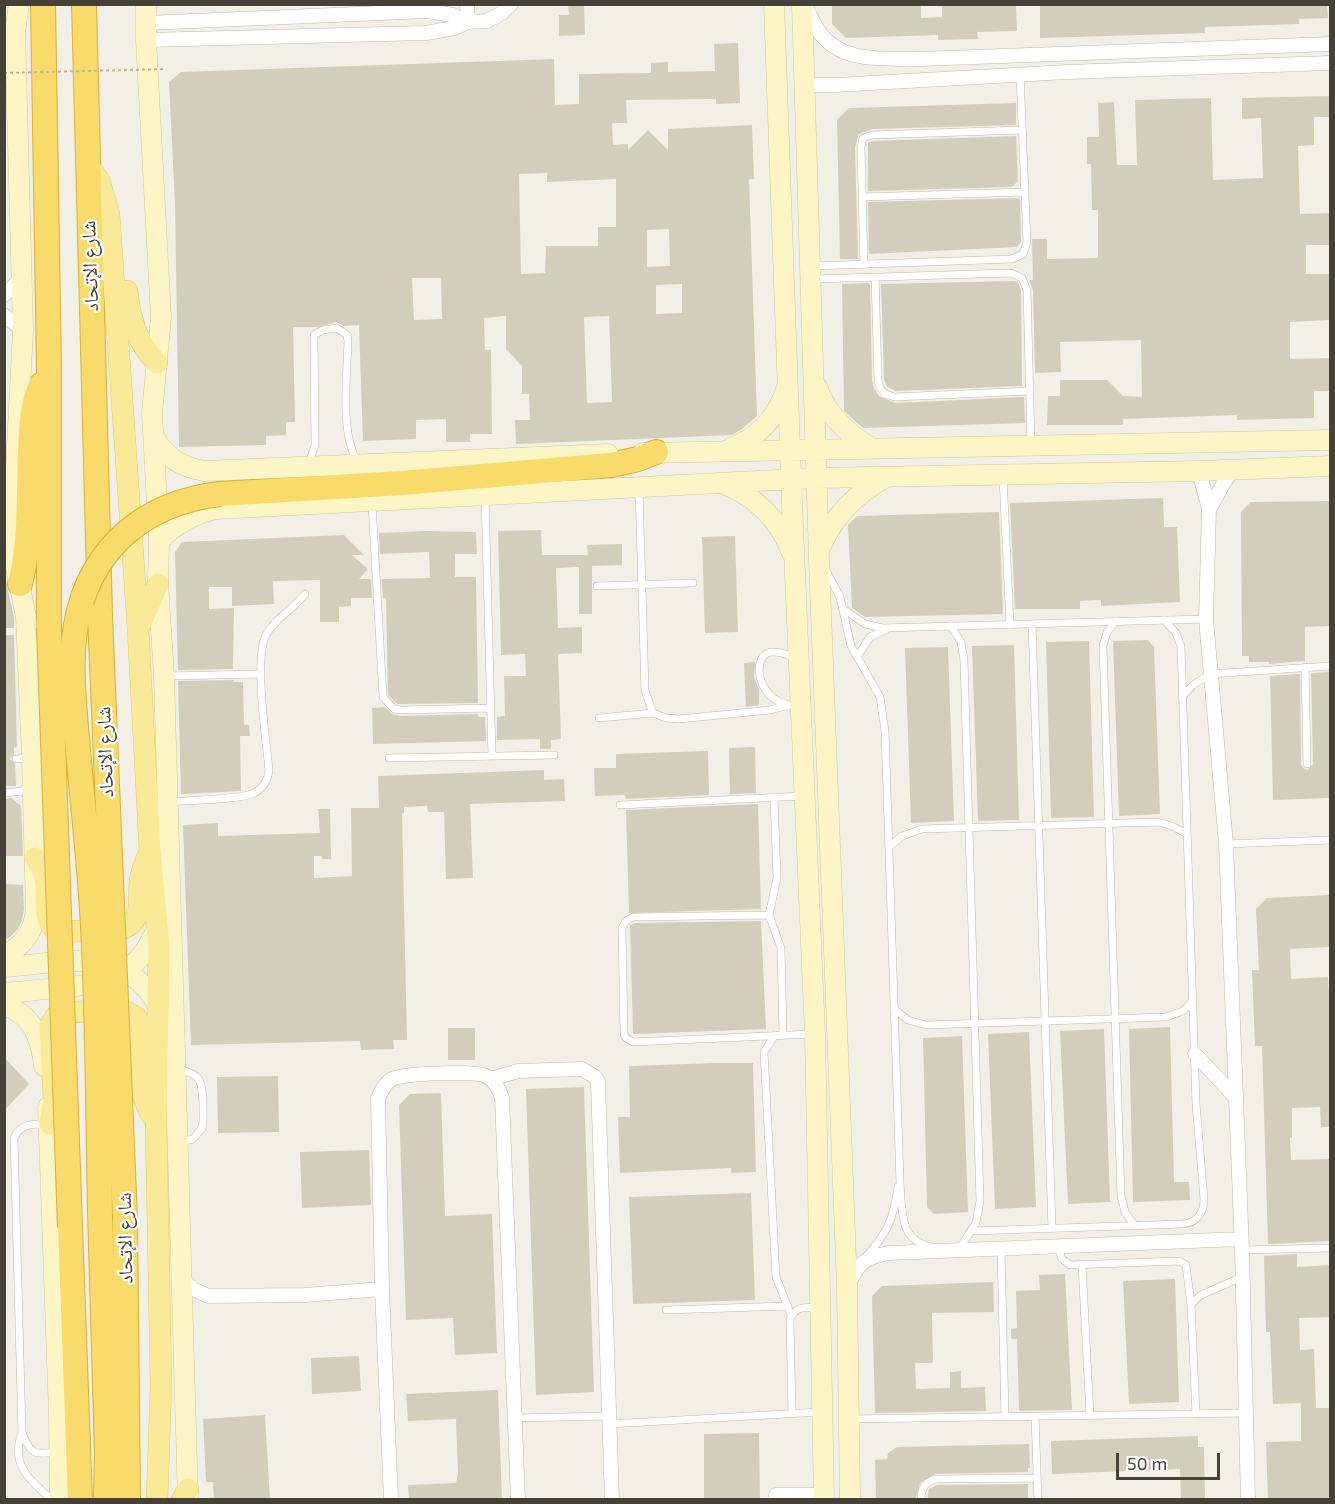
<!DOCTYPE html>
<html>
<head>
<meta charset="utf-8">
<style>
  body { margin:0 }
  #map { position:relative; width:1335px; height:1504px; overflow:hidden; background:#f2f0e6; font-family:"Exo 2",sans-serif }
  canvas { display:block }
  .frame { position:absolute; inset:0; border:6px solid #454136; pointer-events:none }
  .scale { position:absolute; left:1116px; top:1453px; width:104px; height:27px; box-sizing:border-box; border:3px solid #454136; border-top:0; padding-left:8px; font-size:18px; line-height:21px; white-space:nowrap; color:#454136; -webkit-text-stroke:4px #fff; paint-order:stroke }
</style>
</head>
<body>
<div id="map">
<canvas width="1335" height="1504"></canvas>
<div class="frame"></div>
<div class="scale">50 m</div>
</div>
<script>
const g = document.querySelector('canvas').getContext('2d');
g.lineJoin = 'round';
function fillPath(path, color) { g.fillStyle = color; g.fill(path, 'evenodd'); }
function strokePath(path, color, width, dash) { g.strokeStyle = color; g.lineWidth = width; g.lineCap = dash ? 'butt' : 'round'; g.setLineDash(dash || []); g.stroke(path); }
function label(font, color, halo, rows, align = 'center') {
  g.font = font + ' "Exo 2","Noto Naskh Arabic",sans-serif'; g.lineWidth = 4.5; g.setLineDash([]); g.textBaseline = 'middle'; g.strokeStyle = halo; g.fillStyle = color; for (const [text, x, y, turn = 0] of rows) {
    g.save(); g.translate(x, y); g.rotate((+turn || 0) * Math.PI / 180); g.textAlign = isNaN(turn) ? turn : align; if (halo) g.strokeText(text, 0, 0); g.fillText(text, 0, 0); g.restore();
  }
}
const building = new Path2D(`
  M568,4H584L585,35L559,36V15H569Z
  M832,4H921V18L942,17V4H1016L1017,31L977,32L978,39L938,40V35L846,38L832,24Z
  M1040,4H1327L1328,18L1299,19V24L1205,27V33L1040,38Z
  M738,43L740,103L716,104V99L626,100L627,123H612L613,145L628,144V150L648,130L668,150V129L752,125L754,179H749L757,416L742,429L732,435L516,444L515,420H530L529,394H522V366L506,349V316L484,318L485,350H491L492,434H470V442H446V419L416,420V439L363,441L359,325L344,326L336,322L318,327H293L295,422H286V435L266,436V445L179,447L175,204L169,82L181,72L554,59L555,105L579,104V74L651,73V63L668,62V72L715,71L714,44ZM547,173V182L616,179V227H598V246H546L545,273L521,274L519,174ZM669,229L670,266L647,267V230ZM412,278H441L442,319L414,320ZM682,284V313L656,314V285ZM609,316L612,402L587,403L584,317Z
  M1330,96V117H1314V145L1298,146L1300,214L1330,213V245H1306V274H1330V320L1290,322V359L1330,358V391H1314V418L1237,420V415L1123,419V425H1047L1048,396H1060V380H1107L1123,396L1142,397L1141,340L1060,342L1061,372L1035,373L1033,290L1029,280H1033L1032,239H1047V259L1098,258V210H1092L1091,164H1087V137H1099L1098,103L1114,102L1117,165H1137L1135,100L1211,98L1213,180L1263,178L1261,118L1242,119V98Z
  M1016,103V125L872,129L859,134L855,147L858,259H840L837,120L849,108Z
  M1016,136L1018,181L1012,187L868,191V142L873,141Z
  M1017,198L1020,200L1021,242L1017,247L869,254L868,202Z
  M1014,281L1018,282L1021,291L1022,386L896,391L887,387L884,379L881,284Z
  M868,283L870,284L872,380L874,388L879,396L895,403L1024,397L1025,423L863,428L854,420L844,411L842,284Z
  M1163,498L1164,527H1177L1180,602L1101,606V600L1080,601V609H1015L1010,503Z
  M1330,501V626L1305,627V661L1269,664V662H1249V656H1242L1241,512L1251,502Z
  M999,512L1003,614L865,617L852,608L848,525L857,516Z
  M541,530L542,555H588L587,545L622,544V565L592,566V614H579V567L556,568L558,628L582,627V653L558,654L561,739L551,740V749H540V739L497,740V717L505,716L504,676H526L525,654L501,655L498,531Z
  M425,531L476,532L477,554H455V577H476L478,703L401,704H397L388,695L386,598H383L382,579L430,578L429,552L380,554L379,533Z
  M344,535L364,555H352L368,569L359,579H371L372,598H351V606L339,607V622H320V580L273,581L274,604L232,606V587H209V609L234,608L233,669L178,670L175,552L182,542Z
  M735,536L738,632L705,633L702,537Z
  M4,572L14,618V628H4Z
  M4,635H14L17,747L14,748V754L10,759L15,764L16,786H4Z
  M1148,640L1154,647L1160,814L1119,816L1113,641Z
  M1089,641L1094,817L1051,818L1046,642Z
  M1014,645L1019,820L978,821L972,646Z
  M948,647L954,821L911,823L905,648Z
  M755,662L754,677L759,689V705L746,707L744,663Z
  M1330,672V798L1273,800L1270,676L1300,674L1301,764L1304,769L1308,770L1313,764L1311,673Z
  M234,680V682H243L244,725H249L250,736H240L241,791L181,794L178,681Z
  M385,707L392,714L400,716L478,714V717H485L486,741L373,744L372,708Z
  M755,747L756,793L730,794L729,748Z
  M708,751L709,795L626,799L625,795L595,796L594,768H616V754Z
  M544,770V780L564,779L565,801L470,804L473,878L446,879L444,812H428L427,806L404,807V813H402L407,1040H393L394,1049L361,1050L360,1041L191,1045L183,825L218,823V836L320,833L318,809H330L331,859H322V856H314V878L352,876L351,808H379L378,776Z
  M11,798L21,806L23,856H4V799Z
  M758,804L761,909L629,913L626,810Z
  M4,884L23,885L24,909L22,921L17,930L8,939L4,938Z
  M1330,895V947L1290,949L1291,979L1328,977L1330,1014V1127H1321L1320,1107L1292,1108V1138H1290L1291,1160L1330,1159V1241L1268,1244L1262,1046H1255L1252,970H1259L1256,909L1267,898Z
  M761,921L766,1029L633,1034L630,925L635,923Z
  M1170,1027L1174,1182H1189L1190,1200L1133,1202L1129,1029Z
  M448,1028H475V1060H448Z
  M1104,1029L1110,1202L1068,1204L1060,1031Z
  M1029,1032L1036,1207L995,1209L988,1034Z
  M962,1036L968,1212L934,1214L927,1207L923,1038Z
  M4,1057L29,1084L4,1111Z
  M716,1063H753L756,1172L731,1173V1168L620,1173L618,1117H630L629,1066Z
  M278,1076L279,1132L218,1133L217,1077Z
  M584,1087L594,1392L536,1395L526,1089Z
  M441,1093L445,1216L492,1214L497,1353L455,1355L453,1318L406,1320L399,1105L410,1094Z
  M369,1150L371,1205L302,1208L300,1152Z
  M751,1193L755,1300L633,1304L629,1197Z
  M1297,1254V1267L1330,1265V1317L1299,1318L1300,1350L1314,1349L1316,1408H1330V1500H1268L1266,1442L1301,1441V1403L1273,1404L1270,1332H1266L1264,1256Z
  M1065,1274L1072,1410L1019,1411L1017,1339H1011V1329L1017,1328L1016,1291L1040,1290L1039,1275Z
  M1175,1279L1179,1402L1129,1404L1123,1281Z
  M993,1282L994,1312L932,1313L933,1363H915L916,1389L950,1388V1372L961,1371V1388L985,1387L986,1411L875,1413L872,1296L882,1286Z
  M359,1356L361,1391L312,1394L311,1358Z
  M498,1390L502,1500H409L408,1485L456,1483L458,1473L456,1419L408,1421L406,1394Z
  M265,1415L270,1500H214L213,1482H206L203,1419Z
  M759,1433L760,1500H704V1434Z
  M1198,1436V1447H1204L1205,1500H1181L1180,1469L1052,1474L1051,1441Z
  M1029,1444L1030,1468H1028V1472L935,1474L920,1483L915,1500H876L875,1460L887,1459L888,1453L897,1447Z
  M1028,1484V1500H927L929,1489L937,1485Z`);
const lane = new Path2D(`
  M862,197L1025,192
  M864,265L861,147L863,138L872,135L1022,130
  M811,266L1012,259L1023,254L1027,243L1020,75
  M875,277L878,379C879,390 884,395 895,397L1030,391
  M813,279L1011,273L1022,278L1027,290L1031,445
  M309,463L315,445L314,335L323,330L337,328L347,335L348,341C347,376 340,432 357,461
  M1003,477L1010,625
  M639,490L645,691L653,713L666,718L679,719L770,710L789,705
  M485,497L492,756
  M372,504L383,697L394,709L401,710L490,708
  M825,569L840,597L851,646L880,697L885,731L899,1152C900,1170 899,1217 908,1232C914,1241 921,1244 931,1247
  M597,586L693,583
  M845,610L865,624L883,628L1206,619
  M1116,621L1107,632L1103,646L1121,1196L1125,1212L1135,1226
  M1032,624L1052,1228
  M951,626L961,642L964,661L980,1201L976,1223L960,1248
  M857,657L870,637L887,629
  M1305,667L1307,764
  M167,676L261,674
  M1182,697L1193,685L1210,674L1330,666
  M790,705C755,700 750,651 774,652C782,652 790,656 798,658
  M599,718L653,713
  M389,758L554,755
  M16,759L30,758
  M4,793L32,790
  M774,797L777,878L769,915L781,948L783,1035
  M169,802C188,800 240,800 254,793C264,788 268,780 269,770C266,740 254,658 266,635C275,618 294,609 305,594
  M620,805L803,796
  M1226,844L1330,840
  M889,847L902,836L922,829L1158,822L1172,826L1187,834
  M769,915L633,917L626,921L622,928L624,1034L626,1038L633,1042L812,1034
  M894,1009L908,1020L926,1025L1166,1017L1183,1011L1192,1002
  M775,1035L764,1052L776,1277L791,1315
  M178,1070C202,1073 202,1082 203,1104C203,1112 204,1120 202,1128L193,1139L180,1142
  M47,1124C33,1124 21,1123 14,1138L22,1432C29,1453 35,1457 57,1451
  M972,1231L1182,1224C1196,1223 1204,1214 1204,1199L1196,1104L1181,646L1176,633L1164,620
  M1057,1245L1062,1259L1070,1265L1179,1261L1186,1265L1191,1304L1196,1414
  M1001,1248L1005,1417
  M1242,1250L1330,1248
  M866,1257C888,1232 893,1220 898,1187
  M1082,1265L1090,1416
  M1191,1304L1201,1295L1242,1277
  M666,1310L788,1306
  M792,1413L790,1320C795,1305 807,1307 820,1308
  M1035,1416L1038,1500
  M514,1418L610,1416
  M851,1419L1245,1413
  M610,1424L820,1412
  M22,1432C10,1465 29,1479 52,1500
  M921,1500C921,1488 925,1482 936,1479L1037,1478`);
const street = new Path2D(`
  M467,4L468,22
  M804,4C809,14 814,24 820,33C843,64 886,58 920,59L1330,44
  M146,23L427,11L453,15L468,22
  M146,40L426,33L454,28L468,22L487,21L502,13L511,4
  M804,85H836L1067,72L1330,63
  M4,295L23,277
  M4,315L23,330
  M1199,471L1209,509L1206,619L1226,844L1242,1250L1248,1500
  M1209,509C1218,496 1222,482 1233,470
  M1195,1054L1236,1098
  M491,1079L518,1071L582,1069L594,1076L598,1082L612,1500
  M181,1278L193,1289L208,1296L305,1295L382,1289
  M848,1285C858,1264 864,1257 889,1253L1241,1239
  M776,1495H824
  M391,1500L382,1289L378,1098C382,1090 385,1083 392,1079C402,1073 475,1071 486,1076C495,1080 499,1089 502,1098L518,1500`);
const secondary = new Path2D(`
  M146,4V40L161,317L152,413L159,541L158,584L164,676L188,1500
  M774,4L792,504L815,1034L824,1500
  M802,4L819,561L847,1286L850,1500
  M817,387C826,414 847,433 871,448
  M154,437C165,457 182,468 205,471L608,454
  M729,449C758,438 778,416 787,387
  M643,453L1330,440
  M724,484C756,497 780,521 792,553
  M159,541C175,524 193,514 216,509L816,478L1199,471L1330,466
  M820,548C834,515 856,494 886,477
  M4,955C24,946 34,931 36,910L32,758L26,617L14,558L13,525L23,330L15,32L19,4
  M4,967C66,963 123,943 159,1007
  M4,993C23,992 41,989 60,988C109,983 138,976 158,926
  M4,1005C33,1015 41,1038 44,1066
  M48,1107L59,1415L60,1500`);
const primary = new Path2D(`
  M87,164L99,180L109,214L138,628L150,852L159,946L156,1121L161,1386L157,1500
  M127,291C130,320 137,342 157,363
  M140,625L158,584
  M35,858C40,865 44,871 45,879C49,896 39,930 64,932L124,928C144,920 138,899 140,881C141,873 144,866 147,858
  M50,1124L54,1100L50,1026L56,1016L68,1012L124,1011L136,1017L139,1025C140,1056 135,1089 152,1116
  M182,1500L188,1489`);
const highway = new Path2D(`
  M43,4L49,369V627
  M84,4L100,615
  M220,494L402,483L611,465L638,459L656,452
  M20,584C31,542 28,496 30,454C31,430 31,407 41,385
  M100,1211L107,1453L106,1500
  M125,1219L128,1500
  M70,1227L80,1500`);
const pathBridge = new Path2D(`
  M4,73L165,69`);
const highwayBridge = new Path2D(`
  M100,615L125,1219
  M49,627L70,1227
  M100,1211C98,1116 98,1021 93,926C90,867 83,808 78,750C74,700 66,645 83,597C105,535 157,501 220,494`);
const streetNames = [
  ["شارع الإتحاد",90,266,-92],
  ["شارع الإتحاد",105,752,-92],
  ["شارع الإتحاد",125,1238,-91]
];
fillPath(building, '#d3cdbc');
strokePath(lane, '#bdb9a9', 8);
strokePath(street, '#bdb9a9', 15);
strokePath(secondary, '#d1c898', 21);
strokePath(primary, '#dfca68', 22);
strokePath(highway, '#d7b13b', 26);
strokePath(lane, '#fff', 7);
strokePath(street, '#fff', 14);
strokePath(secondary, '#fcf6c6', 20);
strokePath(primary, '#faea97', 21);
strokePath(highway, '#f8db6b', 24);
strokePath(highwayBridge, '#d7b13b', 26, []);
strokePath(pathBridge, '#beb69b', 2, [3, 3]);
strokePath(highwayBridge, '#f8db6b', 24);
label('20px', '#454136', '#fff', streetNames);
</script>
</body>
</html>
